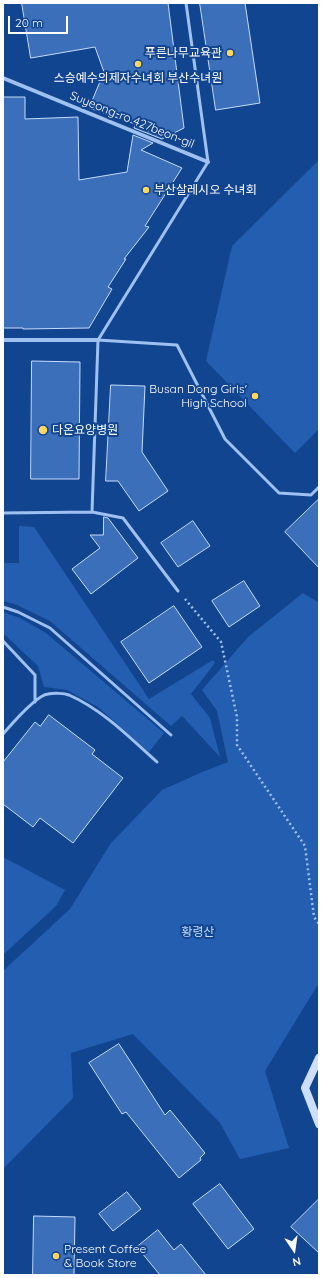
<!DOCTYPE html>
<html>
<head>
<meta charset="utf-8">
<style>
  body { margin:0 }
  #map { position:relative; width:322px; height:1278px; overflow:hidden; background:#124590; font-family:Quicksand,sans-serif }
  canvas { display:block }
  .frame { position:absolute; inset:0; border:4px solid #fff; pointer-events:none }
  .north { position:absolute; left:274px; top:1230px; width:40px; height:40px; -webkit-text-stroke:3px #124590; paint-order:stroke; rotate:167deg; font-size:11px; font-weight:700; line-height:16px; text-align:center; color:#fff }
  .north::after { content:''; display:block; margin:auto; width:14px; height:18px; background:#fff; clip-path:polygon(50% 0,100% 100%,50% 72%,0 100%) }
  .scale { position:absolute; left:8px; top:16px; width:60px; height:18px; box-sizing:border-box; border:2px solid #fff; border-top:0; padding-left:5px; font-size:12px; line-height:14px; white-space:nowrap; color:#fff; -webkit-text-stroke:3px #124590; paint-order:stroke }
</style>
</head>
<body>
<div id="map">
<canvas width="322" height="1278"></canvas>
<div class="frame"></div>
<div class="north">N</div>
<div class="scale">20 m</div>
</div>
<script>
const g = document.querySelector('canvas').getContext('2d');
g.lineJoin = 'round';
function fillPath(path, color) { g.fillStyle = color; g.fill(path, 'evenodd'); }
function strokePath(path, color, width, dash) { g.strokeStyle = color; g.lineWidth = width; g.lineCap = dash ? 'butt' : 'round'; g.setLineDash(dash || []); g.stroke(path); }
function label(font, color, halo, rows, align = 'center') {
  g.font = font + ' Quicksand,"Noto Sans KR",sans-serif'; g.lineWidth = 4; g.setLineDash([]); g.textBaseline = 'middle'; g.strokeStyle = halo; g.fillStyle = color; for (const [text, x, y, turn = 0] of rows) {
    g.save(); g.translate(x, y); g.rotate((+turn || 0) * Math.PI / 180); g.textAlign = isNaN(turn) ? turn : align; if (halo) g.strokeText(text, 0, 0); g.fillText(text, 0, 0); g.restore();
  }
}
const green = new Path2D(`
  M319,160V429L295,453L206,361L232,246Z
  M19,526L34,527L149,699L213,660L215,663L191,694L210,718L220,757L182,716L171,726L50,621L15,604L3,601V563H19Z
  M303,593L319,603V986H317L265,1071L289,1148L240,1159L220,1123L133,1034L71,1053L73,1098L3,1169V971L70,909L111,843L162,790L200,773L228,762L217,711L202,690L248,637Z
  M3,612L20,618L46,633L164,733L149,752L98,707L67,690L44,687L38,666L3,633Z
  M3,857L65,890L56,906L3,955Z`);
const building = new Path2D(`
  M22,3H168L184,128L162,139L134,128L135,124L89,108L104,72L95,47L31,58Z
  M200,3H245L260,103L216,110Z
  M3,97H25V119L78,117L79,180L127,172L133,135L153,143L141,150L182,168L145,226L149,227L124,259H126L108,287L112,289L89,328L23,329V328H3Z
  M32,361L80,362L79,479H31Z
  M111,385L145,386L142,452L168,491L139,511L118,481H106Z
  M319,499V568L285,532Z
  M104,517L108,518L138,558L91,594L72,569L100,548L90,535H103Z
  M193,521L210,546L178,567L161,543Z
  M244,581L260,606L229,627L212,601Z
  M174,606L202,647L149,683L121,642Z
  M49,715L95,750L92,754L123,778L73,843L40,818L33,827L3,804V762L35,722L40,726Z
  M119,1044L165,1115L170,1110L205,1153L200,1158L201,1160L179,1178L126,1112L122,1114L89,1063Z
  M220,1184L254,1229L228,1249L193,1204Z
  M127,1192L141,1209L113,1231L99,1214Z
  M319,1199V1253L291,1227Z
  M34,1216L75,1217L74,1275H33Z
  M158,1230L174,1250L181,1244L206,1275H160L137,1247Z`);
const path = new Path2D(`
  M185,599L221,642L237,717V745L305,846L314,917L319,924`);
const lane = new Path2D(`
  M98,340L177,345L225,439L279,493L311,495L319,487
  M3,513L92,512
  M178,591L123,518L92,512L98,340L208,162L186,3
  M3,607L18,612L50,628L171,735
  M3,641L35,675V702
  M3,734C11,725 36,695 48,694C54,693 64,693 69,695C103,710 130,738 157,762`);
const street = new Path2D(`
  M3,78L208,162
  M3,340H98`);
const secondary = new Path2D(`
  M319,1058L305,1088L319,1124`);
const markers = [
  [230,53,4,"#ffd75f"],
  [138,64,4,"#ffd75f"],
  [146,190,4,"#ffd75f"],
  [255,396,4,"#ffd75f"],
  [43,430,5,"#ffd75f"],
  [56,1256,4,"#ffd75f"]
];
const poiNames = [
  ["푸른나무교육관",222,53,"right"],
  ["스승예수의제자수녀회 부산수녀원",138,78,"center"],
  ["부산살레시오 수녀회",154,190],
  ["Busan Dong Girls'",247,389,"right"],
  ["High School",247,403,"right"],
  ["다온요양병원",52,430],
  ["Present Coffee",64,1249],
  ["& Book Store",64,1263]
];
const streetNames = [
  ["Suyeong-ro 427beon-gil",132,120,22]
];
const parkNames = [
  ["황령산",198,932]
];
fillPath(green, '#245eb0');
fillPath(building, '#3b6fb9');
strokePath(building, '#c5dcfd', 1);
strokePath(path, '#9ec1f2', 2.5, [2, 3]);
strokePath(lane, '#9ec1f2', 3);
strokePath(street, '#9ec1f2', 4);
strokePath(secondary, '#cddffc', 8);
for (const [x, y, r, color] of markers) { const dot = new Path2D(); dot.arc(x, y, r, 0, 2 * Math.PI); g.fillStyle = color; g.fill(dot); strokePath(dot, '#124590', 1.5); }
label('12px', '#fff', '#124590', poiNames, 'left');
label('12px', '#fff', '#124590', streetNames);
label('12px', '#c5dcfd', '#124590', parkNames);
</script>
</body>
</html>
